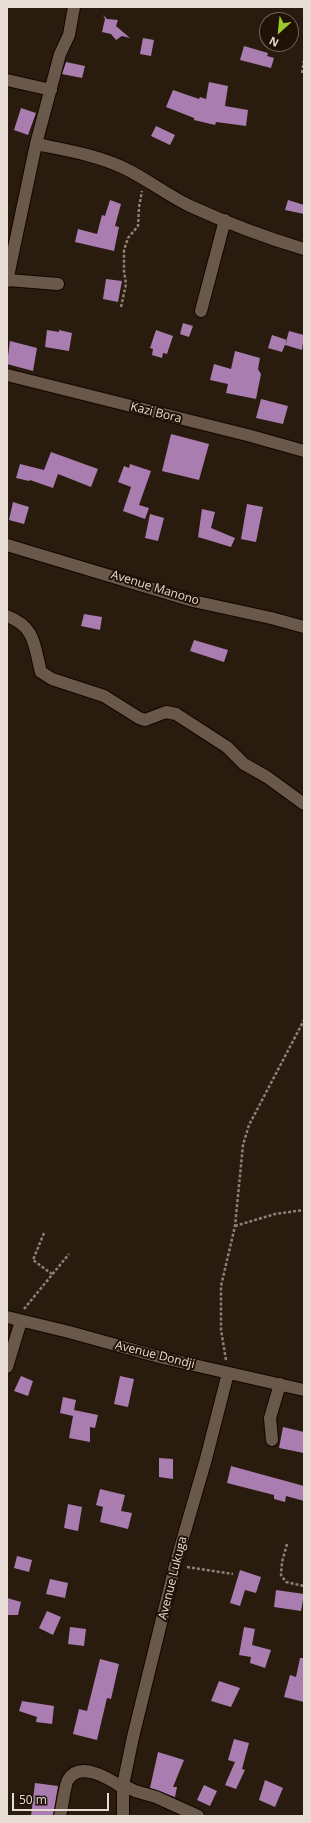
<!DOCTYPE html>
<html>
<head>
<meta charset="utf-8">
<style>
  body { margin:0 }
  #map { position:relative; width:311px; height:1823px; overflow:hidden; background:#291b0d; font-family:"Open Sans",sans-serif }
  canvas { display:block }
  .frame { position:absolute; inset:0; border:8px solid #e7ddd4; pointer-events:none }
  .north { position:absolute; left:259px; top:12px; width:40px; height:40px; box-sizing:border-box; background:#201205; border:1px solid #706358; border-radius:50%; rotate:207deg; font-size:11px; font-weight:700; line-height:16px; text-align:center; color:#e7ddd4 }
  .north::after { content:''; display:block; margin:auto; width:14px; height:18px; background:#9eca2e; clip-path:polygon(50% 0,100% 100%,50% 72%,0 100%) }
  .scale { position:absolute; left:12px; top:1793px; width:97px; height:18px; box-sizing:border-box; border:2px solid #e7ddd4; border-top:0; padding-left:5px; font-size:12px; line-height:14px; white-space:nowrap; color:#e7ddd4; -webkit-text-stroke:3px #201205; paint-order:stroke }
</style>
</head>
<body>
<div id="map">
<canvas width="311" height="1823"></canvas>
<div class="frame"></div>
<div class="north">N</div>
<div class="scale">50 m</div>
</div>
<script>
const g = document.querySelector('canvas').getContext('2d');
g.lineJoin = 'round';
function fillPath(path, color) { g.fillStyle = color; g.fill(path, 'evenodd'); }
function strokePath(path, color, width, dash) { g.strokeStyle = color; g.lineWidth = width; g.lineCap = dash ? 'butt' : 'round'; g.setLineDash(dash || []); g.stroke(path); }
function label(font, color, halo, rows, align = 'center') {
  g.font = font + ' "Open Sans",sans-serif'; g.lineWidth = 4; g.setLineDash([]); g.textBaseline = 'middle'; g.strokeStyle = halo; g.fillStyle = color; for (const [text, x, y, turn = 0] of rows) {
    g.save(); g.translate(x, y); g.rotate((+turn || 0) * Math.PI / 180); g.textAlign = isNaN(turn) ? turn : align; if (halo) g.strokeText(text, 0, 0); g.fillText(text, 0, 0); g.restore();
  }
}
const building = new Path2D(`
  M103,15L107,19L118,20L116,26L130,38L122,36L116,40L111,34L102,32L105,19Z
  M143,38L154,40L151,56L140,54Z
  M244,46L268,53L267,56L274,58L271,68L240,60Z
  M66,62L85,66L82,78L62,74Z
  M209,82L228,86L225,106L248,110L246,126L216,122L215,125L194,120V118L166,107L173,90L199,99L200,97L206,99Z
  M21,108L36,113L28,135L14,130Z
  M156,126L175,135L170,145L151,136Z
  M110,200L121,204L115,226L119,227L114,251L75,242L78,229L97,234L102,215L105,216Z
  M288,200L304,205V214L285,210Z
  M106,279L122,281L118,302L103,299Z
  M183,323L193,326L189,337L180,334Z
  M47,330L59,332V330L72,333L69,351L45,347Z
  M156,330L173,336L167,354L163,353L162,358L152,355L153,349L150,348Z
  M289,331L304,335L302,350L285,345Z
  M272,335L287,340L282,352L268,348Z
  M10,341L37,348L33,371L7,364Z
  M235,351L260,358L258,369L261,374L256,399L226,393L228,384L210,380L214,364L231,369Z
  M261,399L288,406L283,424L256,418Z
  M171,434L209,444L199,480L162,471Z
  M51,452L98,469L91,487L58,474L53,488L30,480L29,481L16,478L20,464L44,470Z
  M130,464L151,471L139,505L149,508L145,519L123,511L131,487L118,482L124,466L129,468Z
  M13,502L29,507L24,524L9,520Z
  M247,504L263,507L256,542L241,539Z
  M202,509L215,512L211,528L235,538L231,547L198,537Z
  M150,514L164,518L158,541L145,538Z
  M84,614L102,617L100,630L81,626Z
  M194,640L228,650L224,662L190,651Z
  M21,1376L33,1381L28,1396L14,1391Z
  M120,1376L134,1379L128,1407L114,1404Z
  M63,1397L76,1400L74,1410L98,1415L95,1428L90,1427V1442L69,1438L73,1416L60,1413Z
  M283,1427L304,1432V1453L279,1448Z
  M159,1458L173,1459V1479L159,1477Z
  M231,1466L304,1486V1501L286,1496L285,1502L274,1499V1495L227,1483Z
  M100,1489L125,1495L121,1511L132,1513L128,1529L100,1522L103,1507L96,1505Z
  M68,1504L82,1507L78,1531L64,1528Z
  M17,1556L32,1560L29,1572L14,1568Z
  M240,1570L261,1577L256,1593L245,1590L240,1606L230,1603Z
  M50,1579L68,1583L65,1598L46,1594Z
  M276,1590L304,1594L301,1611L274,1607Z
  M7,1598L21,1602L18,1615H7Z
  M47,1611L61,1617L53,1635L39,1628Z
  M70,1627L86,1629L84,1646L68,1644Z
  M244,1627L255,1629L252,1645L271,1650L265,1668L250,1663L251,1657L239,1655Z
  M300,1658H304V1702L284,1697L290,1675L296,1677Z
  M100,1659L119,1664L111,1699L107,1698L97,1740L73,1734L79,1709L87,1711Z
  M219,1681L240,1688L231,1707L211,1701Z
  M22,1701L54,1706L52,1724L36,1722L37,1717L19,1711Z
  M234,1739L249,1743L242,1769L245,1770L236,1789L225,1785L235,1762L228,1760Z
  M158,1752L184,1760L173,1787H177L175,1797L150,1788Z
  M265,1780L283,1788L275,1807L259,1800Z
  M35,1783L58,1786L53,1816H31Z
  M204,1785L217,1791L210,1806L197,1800Z`);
const path = new Path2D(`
  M302,73L304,60
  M121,307L126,284L124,271V250L128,238L138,226L139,207L142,191
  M235,1226L275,1214L304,1210
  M44,1233L33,1260L52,1274
  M24,1309L69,1254
  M226,1360L221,1330V1286L235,1226L243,1145L249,1125L304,1020
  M287,1544L282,1562L281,1575L286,1582L304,1586
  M187,1567L233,1574`);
const minor = new Path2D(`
  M7,80L51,90
  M36,144C65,150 97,155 124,168C147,179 167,195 190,206C225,222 267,238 304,249
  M8,280L58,284
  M7,281L36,144L60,54L69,35L74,7
  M201,311L225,220
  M7,375L251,436L304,451
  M7,545L193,601L271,618L304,627
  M7,616C36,627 34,646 41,672L52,679L104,696L139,718L145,720L166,712L176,714L227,747L244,764L267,777L304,804
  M7,1317L69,1332L163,1358L304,1390
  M7,1367L21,1321
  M272,1440L270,1418L280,1384
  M123,1785L135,1791L156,1797L198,1816
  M60,1816C62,1809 65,1784 68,1780C80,1760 110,1779 123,1788
  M123,1816V1785L133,1737L176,1562L206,1459L228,1373`);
const streetNames = [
  ["Kazi Bora",156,413,14],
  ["Avenue Manono",155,588,17],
  ["Avenue Dondji",155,1355,14],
  ["Avenue Lukuga",173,1578,-76]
];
fillPath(building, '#a97db0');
strokePath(minor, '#110600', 14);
strokePath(path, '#8d8176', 2.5, [3, 2]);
strokePath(minor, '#6a594a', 12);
label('12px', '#e7ddd4', '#201205', streetNames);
</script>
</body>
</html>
